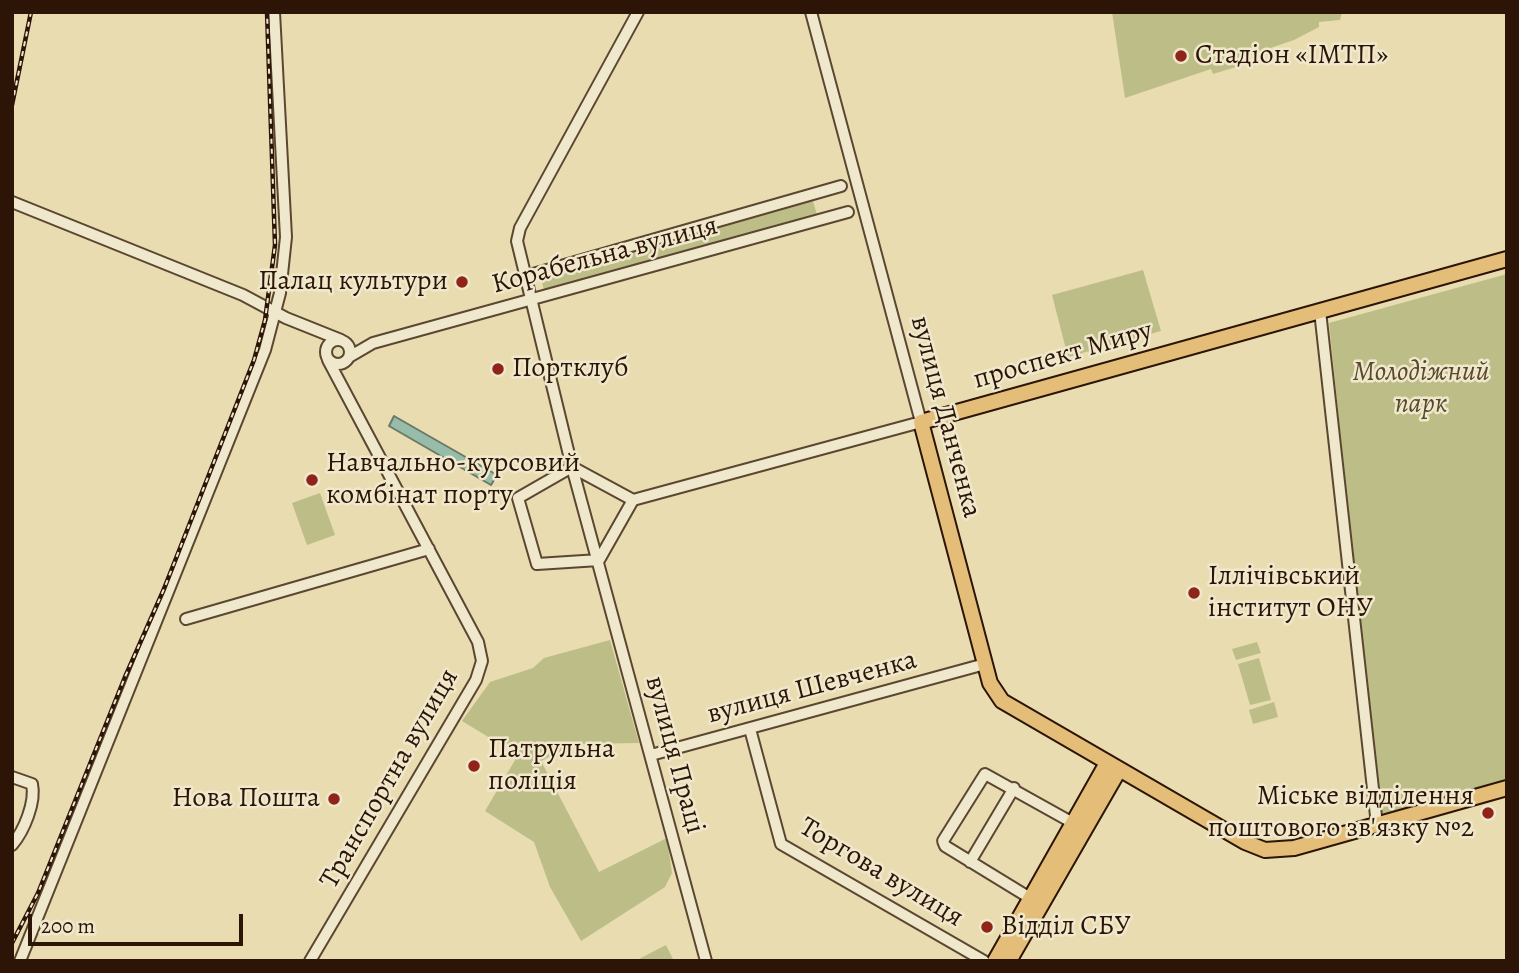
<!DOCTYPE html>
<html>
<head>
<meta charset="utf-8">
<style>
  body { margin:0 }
  #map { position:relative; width:1519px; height:973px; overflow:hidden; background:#e8dcb0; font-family:Alegreya,serif }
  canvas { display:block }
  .frame { position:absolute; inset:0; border:14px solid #2c1507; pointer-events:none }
  .scale { position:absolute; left:28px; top:914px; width:215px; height:32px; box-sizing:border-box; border:4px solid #2c1507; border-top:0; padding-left:9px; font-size:21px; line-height:24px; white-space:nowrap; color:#2c1507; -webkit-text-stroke:5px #f0e8cc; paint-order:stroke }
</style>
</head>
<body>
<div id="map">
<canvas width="1519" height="973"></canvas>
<div class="frame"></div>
<div class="scale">200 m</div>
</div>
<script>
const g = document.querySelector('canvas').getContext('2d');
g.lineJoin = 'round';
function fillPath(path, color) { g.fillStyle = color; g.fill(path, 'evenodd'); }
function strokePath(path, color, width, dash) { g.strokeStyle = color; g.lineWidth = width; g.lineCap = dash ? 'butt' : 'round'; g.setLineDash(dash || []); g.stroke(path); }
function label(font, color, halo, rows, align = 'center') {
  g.font = font + ' Alegreya,serif'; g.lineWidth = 5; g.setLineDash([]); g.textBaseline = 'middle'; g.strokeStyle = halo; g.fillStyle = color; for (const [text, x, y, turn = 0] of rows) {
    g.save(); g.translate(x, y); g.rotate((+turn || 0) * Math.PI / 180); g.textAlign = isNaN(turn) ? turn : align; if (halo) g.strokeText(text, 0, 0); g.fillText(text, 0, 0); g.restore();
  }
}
const green = new Path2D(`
  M1112,12H1342L1340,20L1319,22V27L1294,40L1235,60L1236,67L1213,74L1211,69L1125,98Z
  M812,198L818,218L545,294L540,275Z
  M1143,270L1161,331L1068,357L1052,295Z
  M1507,274V783L1391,815L1383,813L1378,805L1329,323Z
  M320,493L335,535L307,545L292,503Z
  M610,640L639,743L575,744L541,761L599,872L667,838L672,873L665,887L581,941L550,887L534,842L485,811L518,755L462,721L490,682L533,668L544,658Z
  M1257,642L1261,653L1236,660L1232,649Z
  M1259,658L1271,700L1250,705L1238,664Z
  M1274,702L1278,717L1253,724L1249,710Z
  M666,945L674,961H635Z`);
const water = new Path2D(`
  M394,416L497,475L491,485L389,426Z`);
const minor = new Path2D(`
  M638,12L520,228L517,241L572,467L706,961
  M12,202L243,295L286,318L341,340
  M526,276L841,186
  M1320,311L1377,825
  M326 352a12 12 0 1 1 24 0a12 12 0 1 1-24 0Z
  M349,357L373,343L848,212
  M572,467L518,498L537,564L599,560
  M572,467L633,500
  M633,500L921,422L811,12
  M599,560L633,500
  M186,619L429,549
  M750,729L781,844L984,961
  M651,755L985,664
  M12,777L32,784C36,802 24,831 12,845
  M970,862L1014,788
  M1030,898L945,846L943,841L985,774L1073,823
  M20,961L265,350L280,293L286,237L274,12
  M310,961L476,680L482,661L478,642L328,360`);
const major = new Path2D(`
  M1507,259L921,422L990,683L1002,701L1245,842L1265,850L1294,848L1507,788
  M995,961L1107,763
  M1009,961L1119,770`);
const rail = new Path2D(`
  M12,105L31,12
  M12,943L38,893L125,677L164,589L254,360L265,320L275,245L267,12`);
const markers = [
  [1181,56,7,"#8f2418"],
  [462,282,7,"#8f2418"],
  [498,369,7,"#8f2418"],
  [312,480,7,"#8f2418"],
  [1194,593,7,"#8f2418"],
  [474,766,7,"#8f2418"],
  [334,799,7,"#8f2418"],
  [1488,813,7,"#8f2418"],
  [987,927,7,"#8f2418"]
];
const poiNames = [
  ["Стадіон «ІМТП»",1195,56],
  ["Палац культури",448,282,"right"],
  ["Портклуб",512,369],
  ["Навчально-курсовий",326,464],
  ["комбінат порту",326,496],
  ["Іллічівський",1208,577],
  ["інститут ОНУ",1208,609],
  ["Патрульна",488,750],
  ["поліція",488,782],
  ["Міське відділення",1474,797,"right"],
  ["поштового зв'язку №2",1474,829,"right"],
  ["Нова Пошта",320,799,"right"],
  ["Відділ СБУ",1001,927]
];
const streetNames = [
  ["Корабельна вулиця",605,256,-15],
  ["проспект Миру",1063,356,-16],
  ["вулиця Данченка",945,417,75],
  ["вулиця Шевченка",812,688,-15],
  ["вулиця Праці",674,755,75],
  ["Транспортна вулиця",390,779,-60],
  ["Торгова вулиця",881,873,31]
];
const parkNames = [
  ["Молодіжний",1421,373],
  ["парк",1421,405]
];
fillPath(green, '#bdbe87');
fillPath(water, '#97bca9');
strokePath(water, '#6c7968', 2);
strokePath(minor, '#5b4731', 14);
strokePath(major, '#2c1507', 18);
strokePath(minor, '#f0e8cc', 10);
strokePath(major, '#e4be78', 14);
strokePath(rail, '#2c1507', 4.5);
strokePath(rail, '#f0e8cc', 2, [5]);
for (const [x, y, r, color] of markers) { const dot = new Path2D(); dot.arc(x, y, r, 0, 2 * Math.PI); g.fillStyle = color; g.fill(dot); strokePath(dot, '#f0e8cc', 2.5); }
label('28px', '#2c1507', '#f0e8cc', poiNames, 'left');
label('28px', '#2c1507', '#f0e8cc', streetNames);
label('italic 28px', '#58482d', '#f0e8cc', parkNames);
</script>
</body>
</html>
